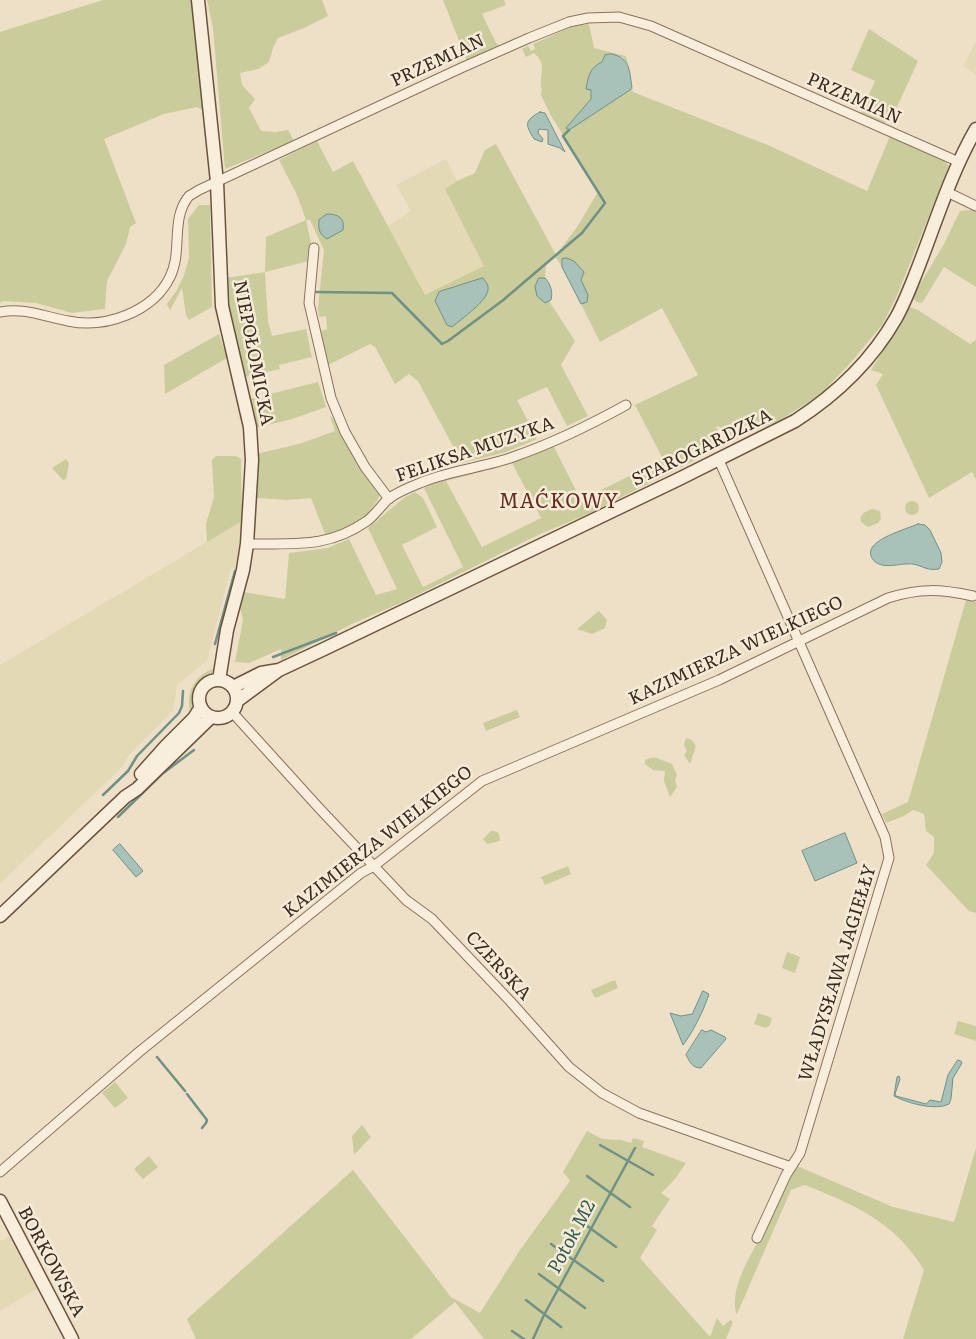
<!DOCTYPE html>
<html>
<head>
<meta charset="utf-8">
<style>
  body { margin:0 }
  canvas { display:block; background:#eee0c7 }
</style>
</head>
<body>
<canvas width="976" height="1339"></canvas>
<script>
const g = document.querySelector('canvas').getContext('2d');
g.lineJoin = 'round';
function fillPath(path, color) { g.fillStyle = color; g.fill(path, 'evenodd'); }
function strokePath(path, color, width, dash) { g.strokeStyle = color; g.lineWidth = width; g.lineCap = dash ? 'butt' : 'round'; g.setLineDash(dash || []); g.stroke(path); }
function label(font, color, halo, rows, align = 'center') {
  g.font = font + ' Literata,serif'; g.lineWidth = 5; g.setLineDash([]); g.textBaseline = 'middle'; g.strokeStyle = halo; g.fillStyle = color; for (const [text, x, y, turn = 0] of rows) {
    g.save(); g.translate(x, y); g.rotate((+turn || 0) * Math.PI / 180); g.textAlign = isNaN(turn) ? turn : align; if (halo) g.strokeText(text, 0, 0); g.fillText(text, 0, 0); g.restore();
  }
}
const farmland = new Path2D(`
  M976,41V75L963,66Z
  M446,159L457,181L445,190L485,266L425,296L388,226L411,211L396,185Z
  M242,521L236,569L231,568L207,661L177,685L173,711L129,755L122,767L0,884V665Z
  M13,1235L40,1287L0,1311V1241Z`);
const green = new Path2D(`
  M103,0H192L203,94L208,166L202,110L197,107L164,114L104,139L136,223L130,227L126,244L107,281L105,309L72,313L36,303L3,301L0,303V32Z
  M207,0H322L328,16L304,28L278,38L273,48L269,62L258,69L240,73L242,85L255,99L249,108L261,131L276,132L288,130L294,141L225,169L213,28Z
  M443,0H504L506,5L482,14L496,43L499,45L467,61Z
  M589,24L594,48L626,56L628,64L622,57L596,65L591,90V99L568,130L630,90L632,87L633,92L770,146L867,191L890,136L941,158L949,166L896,298L882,325L853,360L821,394L780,420L729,442L719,426L716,427L725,445L588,514L540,534L403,602L354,623L281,660V649L249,663L235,662L243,620L240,607L243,592L285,599L289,553L328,548L349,539L376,595L397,589L368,528L404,498L415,492L423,498L437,527L402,545L423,587L463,567L424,488L427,484L472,472L474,474L446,481L482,547L541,518L511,461L553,445L581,500L663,459L635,405L698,375L662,308L600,342L581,304L587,302L581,280L562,263V267L555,256L546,264L545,278H539L545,302L549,301L575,341L561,365L588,416L567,426L547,387L517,400L537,439L506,452L462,463L418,381L409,374L395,384L375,347L370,344L328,365L321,331L327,329L326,316L319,317L318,308L324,250L310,220H306L311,243L309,261L265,272L268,321L272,336L306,329L312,357L279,365L280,369L245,377L228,304L226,278L265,272L266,237L306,220L297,195L279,160L317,141L333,172L353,161L425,295L484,266L445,189L457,181L475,173L485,150L496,144L556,255L577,227L598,192L550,114L541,95C543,89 540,87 541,82C541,69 546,64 534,53L526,57L522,49L528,46L531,51L535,49L533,44L571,27Z
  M869,29L918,61L891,120L884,123L861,113L875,81L851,70Z
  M199,205H210L212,307L189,320L186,315L182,288L170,310L167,304L177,290L184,275L189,258L188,219Z
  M971,208L976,210V287L944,267L922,303L917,302L913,298L920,284L944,244L960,211L970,210Z
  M909,307L918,310L970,344L976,340V480L972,472L929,498L876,385L883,374L871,370L897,329Z
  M219,334L227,358L165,394L164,365Z
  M318,382L326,407L292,419L255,428L250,399Z
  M330,416L332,417L349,446L380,493C377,508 356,525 341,531C337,533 330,533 325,534L311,498L288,500L256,498V454L299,444L335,431Z
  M216,456H236L241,459L242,521L207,542L206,524L214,497L212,460Z
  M66,459L69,463L66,479L63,480L52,468Z
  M905 508a7 7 0 1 1 14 0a7 7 0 1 1-14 0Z
  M872,509L880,511L881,519L878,523L868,527L861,522C859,514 865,512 872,509Z
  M966,600L976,602V913L969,911L926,865L934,853V837L926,831L924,814L913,810L904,816L886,823L882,814L908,802Z
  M599,611L607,620L605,628L592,634L577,629Z
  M214,669C210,676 204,677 199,682C190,692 194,702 191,713C184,695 195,674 214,669Z
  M517,710L520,717L486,731L483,723Z
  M686,738L692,740L696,746L690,764L684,755L687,751L684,745Z
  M654,757L672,764L677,775L675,780L677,787L670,797L664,781L665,771L653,770L645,764V760Z
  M491,831H494L499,833L500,841L487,844L483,839Z
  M568,866L571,874L545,885L541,877Z
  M787,952L800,957L795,973L782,968Z
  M615,980L618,988L595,998L591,990Z
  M758,1013L772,1018L770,1025L766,1028L754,1024Z
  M958,1021L976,1026V1041L954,1034Z
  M115,1082L128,1098L115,1108L102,1093Z
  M362,1125L371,1137L354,1155L352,1136Z
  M587,1131L602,1139L621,1140L631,1143L633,1138L644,1141L642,1147L686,1163L675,1179L661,1193L670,1199L652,1226L657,1230L640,1258L710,1337L717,1318L723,1326L730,1320L733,1322L726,1339H484L455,1302L411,1339H196L187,1319L353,1170L451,1297L480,1313L520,1250L570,1181L563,1172Z
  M976,1148V1339H903L924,1270C895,1222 855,1205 805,1185L791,1190L737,1314L736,1313C731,1288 746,1264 757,1243L760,1241L773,1210L797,1166L893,1207L954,1222Z
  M149,1156L158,1167L143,1179L134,1169Z`);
const water = new Path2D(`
  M612,54C631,59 629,70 632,87L630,90L569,130L566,128L591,99V90L586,89C588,77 590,67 602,62L605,55Z
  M540,112L545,113L565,152L560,148L548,144V130L539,129L538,133L543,139L542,142L534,139C525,124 524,121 540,112Z
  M327,214C339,214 345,218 343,230L327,239C319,234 318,229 319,220Z
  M567,258L574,261L584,272L581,280L588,295L587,302L581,304L562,267V259Z
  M483,278C485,281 489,285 488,289C488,301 461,319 452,327L447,325L435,301L439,292Z
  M539,278H545C551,285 553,292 551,300L545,303L537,296L535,287Z
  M918,524L925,525L930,530L941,553L942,562L939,569C927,571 923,566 913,564C903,563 892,567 882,565C877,564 872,560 871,556C865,540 907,529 918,524Z
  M845,833L857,863L815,881L802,851Z
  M120,844L143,871L136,877L113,850Z
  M703,991L709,994C704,1010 693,1032 683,1045L670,1013L681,1016L692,1014Z
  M702,1030L706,1032L711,1030L725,1037L726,1039L701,1068C692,1068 690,1062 686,1055Z
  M958,1060L961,1061L962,1063L953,1078L951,1099L949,1104C935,1111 907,1103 894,1096L897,1077L899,1076L900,1079L895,1094L896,1096L926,1104L930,1100L941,1102L948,1075Z`);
const stream = new Path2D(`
  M316,292L392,293L442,344L448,341L502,301L569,244L582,233L605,203L563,136L569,130
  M215,644L235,571
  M273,657L336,633
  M103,795L128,771L137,756L179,713L182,706L183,691
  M118,817L162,774L194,750
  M157,1057L185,1091
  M187,1094L207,1120L206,1123L202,1128
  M600,1145L653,1175
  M587,1176L630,1207
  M583,1223L616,1247
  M551,1244L603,1281
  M539,1274L585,1308
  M526,1300L561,1327
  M512,1331L524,1339
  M533,1339L544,1315L635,1148`);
const street = new Path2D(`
  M947,192L976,206
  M314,248L309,303L331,398L345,432L365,467L389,499
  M0,312C24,307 45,317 68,321C105,329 153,312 170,277C183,251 170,219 189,196L199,190L461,68L529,38L569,22L588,18L619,17L651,26L959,162
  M718,458L885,837L889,858L800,1153L786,1175L757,1238
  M247,544C293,543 327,549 367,521C375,515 381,506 388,499C399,491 413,486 425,481C453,470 485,467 513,457C553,443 590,425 626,405
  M232,712L319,808L406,900L432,919L510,1001L569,1067L602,1093L639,1113L791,1167
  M0,1172L139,1052L361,873L374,866L482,781L719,680L888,598C920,588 940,589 973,596`);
const secondary = new Path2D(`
  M198,0L217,182L222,306L250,427L252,460L247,544L243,570L227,630L219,680
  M199 699a19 19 0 1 1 38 0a19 19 0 1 1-38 0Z
  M233,687L261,673L279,670L324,649L679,479L795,421C837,394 871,362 896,318C904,304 910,288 916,273C935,225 950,174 976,129
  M237,701L279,670
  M141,774L166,746L194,718L201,707
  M0,916L125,797L137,789L211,717
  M0,1201L72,1339`);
const streetNames = [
  ["PRZEMIAN",438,61,-25],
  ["PRZEMIAN",854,99,24],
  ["NIEPOŁOMICKA",253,353,79],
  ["STAROGARDZKA",702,448,-26],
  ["FELIKSA MUZYKA",475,450,-19],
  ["KAZIMIERZA WIELKIEGO",736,651,-25],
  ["KAZIMIERZA WIELKIEGO",378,842,-38],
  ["CZERSKA",498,966,47],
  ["WŁADYSŁAWA JAGIEŁŁY",838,973,-73],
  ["BORKOWSKA",51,1262,62]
];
const waterNames = [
  ["Potok M2",572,1237,-62]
];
const quarterNames = [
  ["MAĆKOWY",559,502]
];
fillPath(farmland, '#e4d9b5');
fillPath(green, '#cacc9b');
fillPath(water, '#a8c2b9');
strokePath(water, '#6f9186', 1);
strokePath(stream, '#6f9186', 2.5);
strokePath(street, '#8a725d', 11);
strokePath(secondary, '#6c5340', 15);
strokePath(street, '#f9eedb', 9);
strokePath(secondary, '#f9eedb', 12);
label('18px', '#3a2b20', '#f5ebd7', streetNames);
label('italic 19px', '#305a54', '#f5ebd7', waterNames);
g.letterSpacing = '1px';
label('20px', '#662a20', '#f5ebd7', quarterNames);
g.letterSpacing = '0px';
</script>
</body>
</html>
